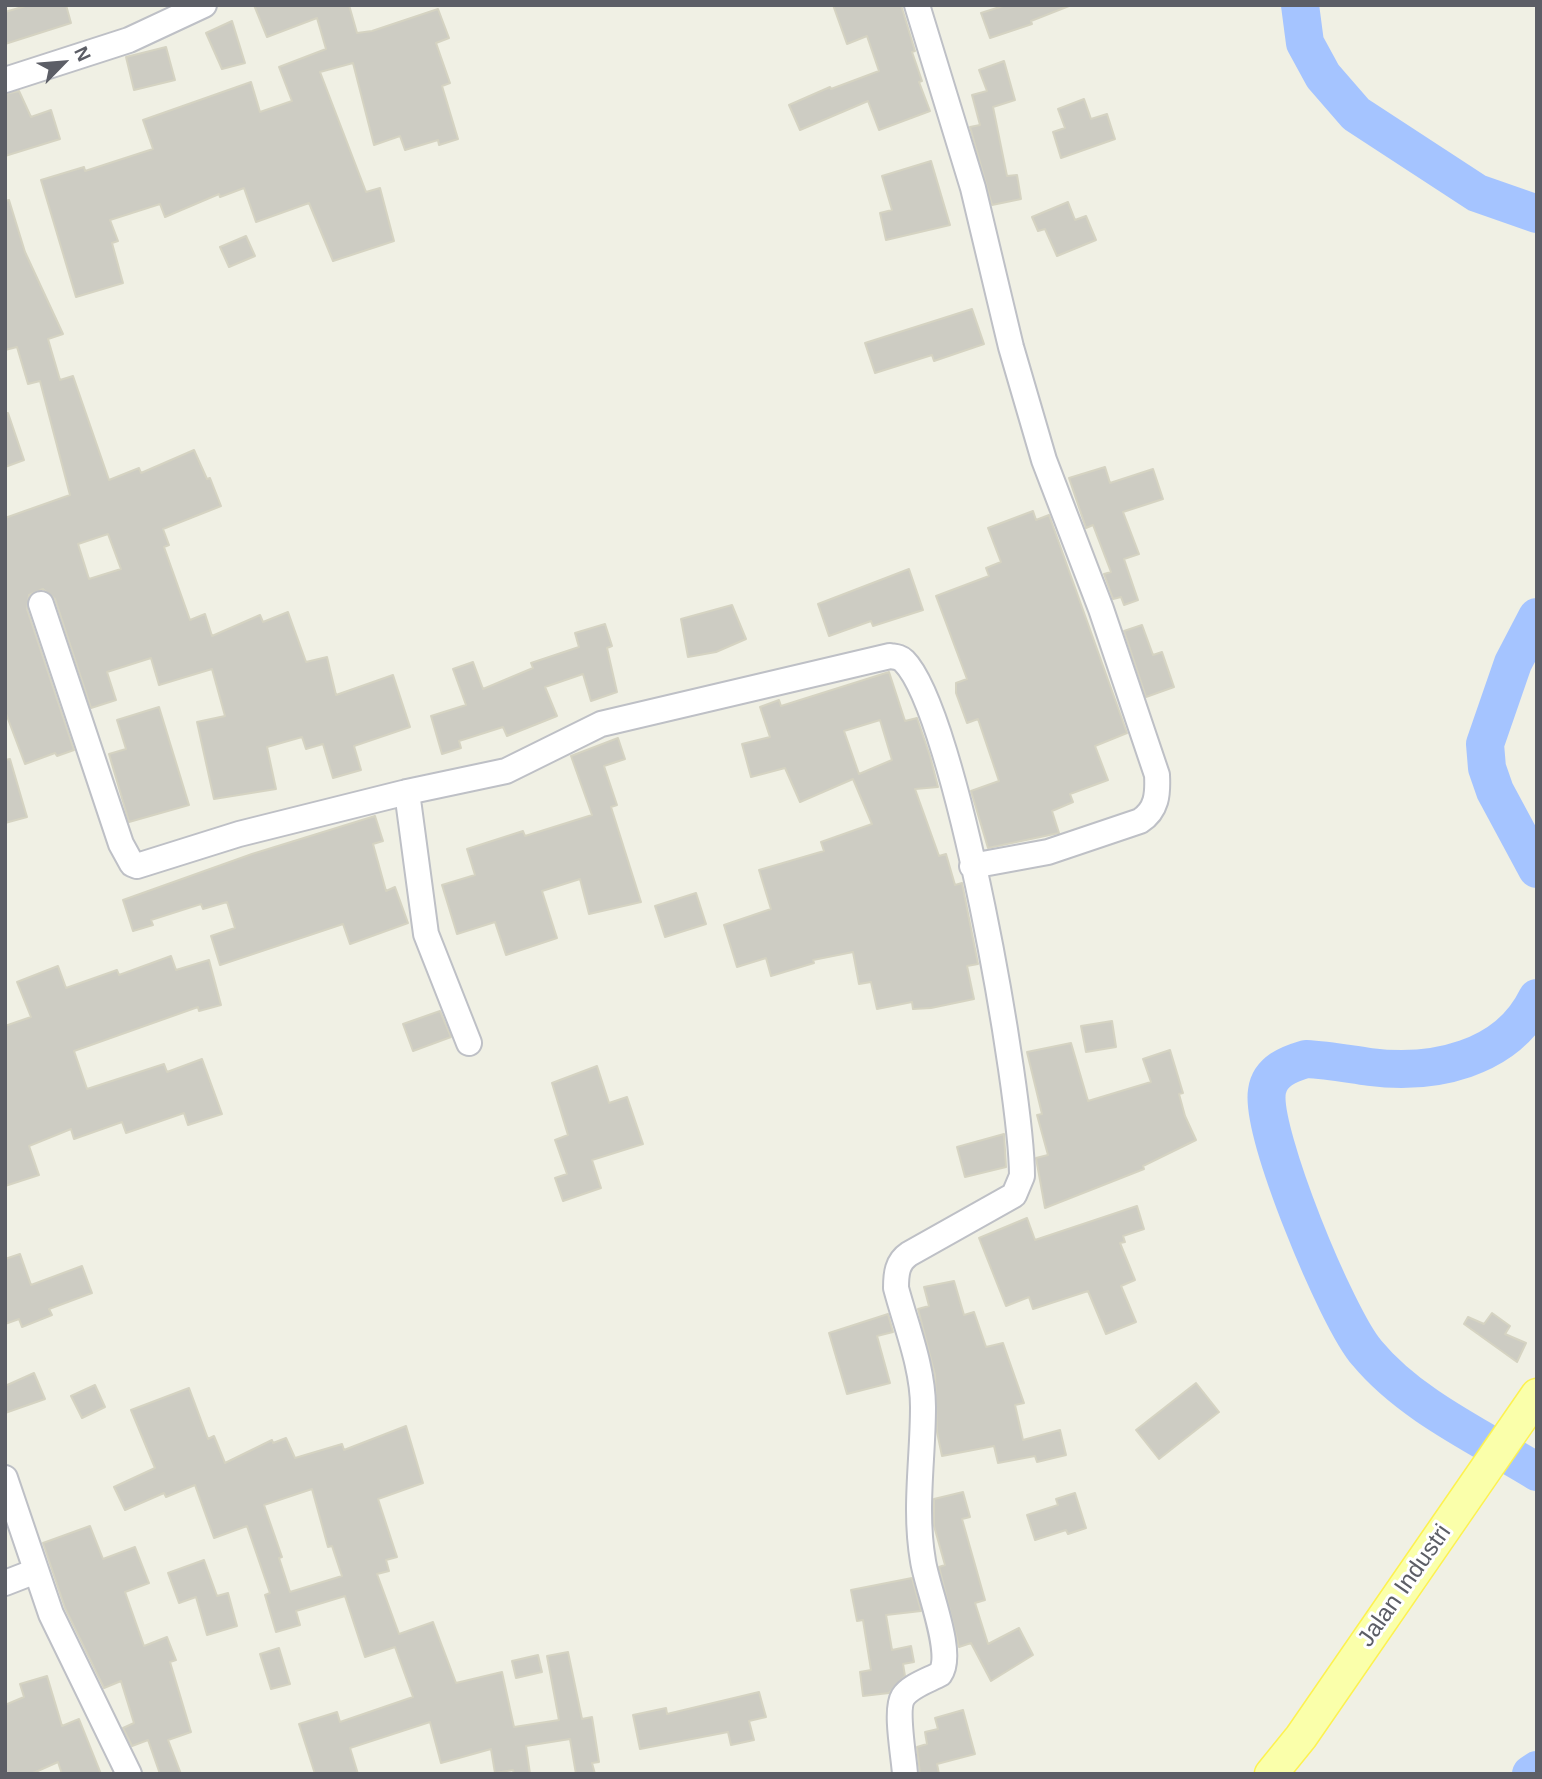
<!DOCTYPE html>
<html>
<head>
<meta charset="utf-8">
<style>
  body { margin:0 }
  #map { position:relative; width:1542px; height:1779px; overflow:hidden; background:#f0f0e4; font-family:Arial,sans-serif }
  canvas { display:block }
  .frame { position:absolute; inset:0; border:7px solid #5c5e66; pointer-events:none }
  .north { position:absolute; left:28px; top:28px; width:70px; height:70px; -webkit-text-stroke:5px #fff; paint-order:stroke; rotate:65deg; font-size:19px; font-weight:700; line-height:28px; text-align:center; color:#5c5e66 }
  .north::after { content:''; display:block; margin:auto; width:24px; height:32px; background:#5c5e66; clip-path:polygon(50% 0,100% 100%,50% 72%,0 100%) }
</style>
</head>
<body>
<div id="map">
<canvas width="1542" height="1779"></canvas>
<div class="frame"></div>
<div class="north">N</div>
</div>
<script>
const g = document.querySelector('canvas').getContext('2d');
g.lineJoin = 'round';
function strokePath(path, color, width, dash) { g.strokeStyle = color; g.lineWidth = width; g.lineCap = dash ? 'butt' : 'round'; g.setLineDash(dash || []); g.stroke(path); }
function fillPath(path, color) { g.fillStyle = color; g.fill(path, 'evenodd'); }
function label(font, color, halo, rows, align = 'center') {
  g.font = font + ' Arial,sans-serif'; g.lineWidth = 6; g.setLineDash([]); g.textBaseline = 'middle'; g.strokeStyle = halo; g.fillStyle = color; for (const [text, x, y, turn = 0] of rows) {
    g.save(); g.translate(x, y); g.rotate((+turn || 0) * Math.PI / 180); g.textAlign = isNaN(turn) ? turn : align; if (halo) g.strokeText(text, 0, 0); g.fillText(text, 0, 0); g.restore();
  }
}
const river = new Path2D(`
  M1300,5L1305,43L1323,76L1356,114L1477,193L1537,214
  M1537,617L1513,663L1485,744L1487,768L1495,791L1537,869
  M1537,998C1507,1060 1432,1075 1370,1067C1348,1064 1328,1060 1306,1059C1289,1064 1270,1071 1267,1091C1260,1132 1337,1319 1367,1353C1410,1405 1480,1437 1537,1472
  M1531,1774L1537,1770`);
const building = new Path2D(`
  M29,5H66L71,23L5,44V12Z
  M254,5H349L357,33L372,31L438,9L449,38L436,43L450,83L442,86L458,139L439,145L438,140L405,150L400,136L374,145L353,63L320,72L366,192L380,188L394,241L333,261L309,203L256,222L244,188L220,197L219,194L165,217L160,204L110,220L118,241L112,243L123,283L76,297L41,180L84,167L85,171L153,149L143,120L251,82L260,112L292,101L279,67L326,49L317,18L267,37Z
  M833,5H901L915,51L912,52L922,81L919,82L930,111L879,130L868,101L800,130L789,105L830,87L831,89L879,71L867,36L847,44Z
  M1006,5H1069V6L1031,21L1032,24L990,38L981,13Z
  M232,21L245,63L222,69L206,33Z
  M166,47L175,80L134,90L126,57Z
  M1004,61L1015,100L993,107L1007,176L1017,175L1021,199L992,205L970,127L980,125L972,95L987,91L979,70Z
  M19,91L31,117L51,110L60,139L5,156V94Z
  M1084,99L1091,119L1107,114L1115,139L1061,158L1053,132L1065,128L1058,109Z
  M931,161L950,225L886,240L880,213L892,210L882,176Z
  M9,200L25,252L63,334L48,339L60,380L73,376L109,480L139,468L141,473L194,450L207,479L210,478L221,506L163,529L169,545L164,547L190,620L205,614L212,636L260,615L263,622L288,612L306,662L327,657L336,695L393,675L410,727L354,746L361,770L333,778L323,744L306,749L302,737L267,747L276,789L214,799L197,722L225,716L212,669L159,685L151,658L107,672L116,700L91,708L55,599L43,589L29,595L27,609L74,750L57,756L55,753L25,764L5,711V518L70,495L40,381L28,384L17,347L5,350V201ZM108,534L121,569L89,579L78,544Z
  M1068,202L1075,220L1086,216L1096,240L1057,256L1045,229L1038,231L1032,217Z
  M246,236L255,256L229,267L220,247Z
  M972,309L984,344L934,361L932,355L875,373L865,343Z
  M5,413H8L24,460L5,467Z
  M1105,467L1110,483L1153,469L1163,499L1123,512L1139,554L1124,559L1138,600L1124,605L1121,597L1113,599L1104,574L1111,572L1093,525L1086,528L1069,478Z
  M1033,511L1036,520L1049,515L1127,733L1095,746L1108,780L1070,794L1073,802L1052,811L1059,833L988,848L971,791L999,781L978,719L967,723L956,693V683L967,679L936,596L989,576L986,568L1001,562L988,528Z
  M909,569L923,610L873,626L871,621L829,636L818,604Z
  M732,605L746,639L716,652L688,657L681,619Z
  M605,624L612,646L607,648L617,692L591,701L583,674L545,687L557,716L507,736L503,727L459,741L461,748L442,754L431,716L466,705L453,669L473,662L483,689L533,668L531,663L579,647L575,633Z
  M1142,625L1153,655L1162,652L1174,687L1146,697L1124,631Z
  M889,672L905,721L917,718L930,756L938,787L915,789L939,856L946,854L955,885L962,883L978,964L967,966L974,999L931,1008L913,1009L912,1002L877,1009L871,982L859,984L853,952L813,960L814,963L771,976L766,958L737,967L724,925L771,909L759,870L824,851L821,842L872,824L853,779L800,802L785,768L751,777L742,744L770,737L760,707L779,700L781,706ZM880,720L892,760L859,774L844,731Z
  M159,707L189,805L129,822L109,754L126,749L117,720Z
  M618,738L625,759L604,766L617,805L611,807L641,902L589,914L580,879L542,891L557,938L506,955L495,922L457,934L442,885L475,875L467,849L523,831L525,836L592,815L571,756Z
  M10,759L27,817L5,823V760Z
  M375,816L383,841L373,844L386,891L395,887L408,923L350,944L343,924L220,965L211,936L235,928L227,902L203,909L201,904L151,920L153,925L133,931L123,900L252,854Z
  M696,893L706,924L665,937L655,906Z
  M171,956L176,970L209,960L221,1005L199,1011L198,1007L74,1051L87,1089L164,1064L167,1072L202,1059L222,1114L188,1125L184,1113L126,1133L122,1122L74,1139L71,1129L29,1146L39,1175L5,1186V1026L31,1017L17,982L58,966L66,988L117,970L119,975Z
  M440,1011L451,1037L413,1051L403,1024Z
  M1112,1021L1116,1047L1086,1052L1081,1026Z
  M1071,1043L1088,1101L1151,1082L1143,1059L1170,1050L1183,1093L1179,1094L1185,1116L1196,1140L1143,1166L1144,1169L1045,1208L1036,1158L1048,1155L1037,1115L1042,1114L1027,1052Z
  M597,1066L609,1103L627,1097L643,1144L592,1160L601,1188L563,1201L555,1178L567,1174L555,1140L568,1135L552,1083Z
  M1004,1134L1006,1167L965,1177L957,1147Z
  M1137,1206L1144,1229L1123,1236L1125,1242L1120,1243L1135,1280L1121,1286L1136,1322L1106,1334L1088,1291L1033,1309L1029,1297L1006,1306L979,1238L1027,1218L1035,1240Z
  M20,1254L31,1285L82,1266L92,1293L49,1309L52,1315L22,1327L19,1319L5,1324V1259Z
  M954,1281L964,1315L974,1312L986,1347L1003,1343L1024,1403L1015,1405L1023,1440L1060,1430L1066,1455L1037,1462L1035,1456L998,1463L994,1446L942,1456L937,1432L935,1375L918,1309L929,1306L924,1287Z
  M1492,1313L1510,1326L1505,1334L1526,1343L1517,1362L1464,1324L1468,1317L1484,1324Z
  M888,1314L893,1332L877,1336L890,1383L847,1394L829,1333Z
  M34,1373L45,1399L5,1413V1386Z
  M1196,1383L1219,1412L1159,1459L1136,1430Z
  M95,1385L105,1407L82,1418L71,1396Z
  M189,1388L208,1439L214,1436L225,1463L272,1440L273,1443L286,1438L295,1458L342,1444L344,1450L406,1426L423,1483L378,1499L397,1557L386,1560L389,1571L377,1574L399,1634L433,1622L456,1683L502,1672L514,1727L559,1720L547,1656L568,1652L582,1719L592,1717L599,1762L592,1763L595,1774H576L570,1739L526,1746L530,1774H514L513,1770L495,1773L491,1749L441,1763L430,1722L350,1748L358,1774H315L299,1724L337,1712L340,1722L413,1697L395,1647L365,1657L345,1596L296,1611L300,1625L276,1632L265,1595L270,1593L247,1526L214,1538L195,1485L166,1497L164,1493L125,1510L114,1487L155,1468L131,1410ZM312,1489L328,1547L332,1546L342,1576L290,1592L279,1558L282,1557L264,1505Z
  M963,1492L970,1517L962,1519L985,1600L975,1603L988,1644L1019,1628L1033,1655L991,1681L971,1643L959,1647L939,1567L945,1565L934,1526V1499Z
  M1075,1493L1086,1528L1068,1534L1066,1530L1035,1540L1027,1515L1058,1505L1056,1499Z
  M90,1526L103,1559L135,1547L149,1583L125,1592L144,1646L167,1637L176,1660L170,1662L191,1732L168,1740L181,1774H160L148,1740L132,1746L123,1728L134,1723L121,1681L104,1688L65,1608L43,1543Z
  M204,1560L217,1596L228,1593L237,1626L207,1635L196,1597L179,1603L168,1573Z
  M912,1578L921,1611L886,1615L892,1650L911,1646L914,1662L903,1664L905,1676L889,1693L863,1696L860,1672L871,1670L863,1620L857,1621L851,1590Z
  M279,1648L290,1684L271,1689L260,1654Z
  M538,1655L542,1672L516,1678L512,1661Z
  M47,1676L62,1726L79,1719L101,1774H62L58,1762L31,1774H5V1705L24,1697L20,1684Z
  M759,1692L766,1717L749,1721L754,1740L731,1745L728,1732L640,1749L633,1715L666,1708L667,1714Z
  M963,1710L975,1754L937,1764L939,1774H920L917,1747L927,1744L925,1732L938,1729L935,1718Z`);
const minor = new Path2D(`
  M917,5L973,188L1011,347L1044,460L1101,609L1157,775C1158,794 1157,810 1140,821L1048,852L972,866
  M5,80L129,40L204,5
  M41,604L121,844L132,864L137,866L239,834L407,792L506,771L601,724L890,656C896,657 900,657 904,661C956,713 1022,1093 1022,1176L1014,1195L909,1254C897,1262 896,1274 896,1288C906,1326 923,1367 923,1407C923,1460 914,1509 923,1561C927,1588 955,1654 940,1674C929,1680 910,1686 903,1697C895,1710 904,1757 905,1774
  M407,792L426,934L469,1043
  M5,1478L51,1614L129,1774
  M5,1583L36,1571`);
const major = new Path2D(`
  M1271,1774L1301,1737L1537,1395`);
const streetNames = [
  ["Jalan Industri",1405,1586,-55]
];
strokePath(river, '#a5c4ff', 38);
fillPath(building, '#cdccc3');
strokePath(building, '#d5d3c2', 2);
strokePath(minor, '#bec0c6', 28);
strokePath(major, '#fdf250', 35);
strokePath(minor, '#fff', 24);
strokePath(major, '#faffaa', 32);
label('24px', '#5c5e66', '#fff', streetNames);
</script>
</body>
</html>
